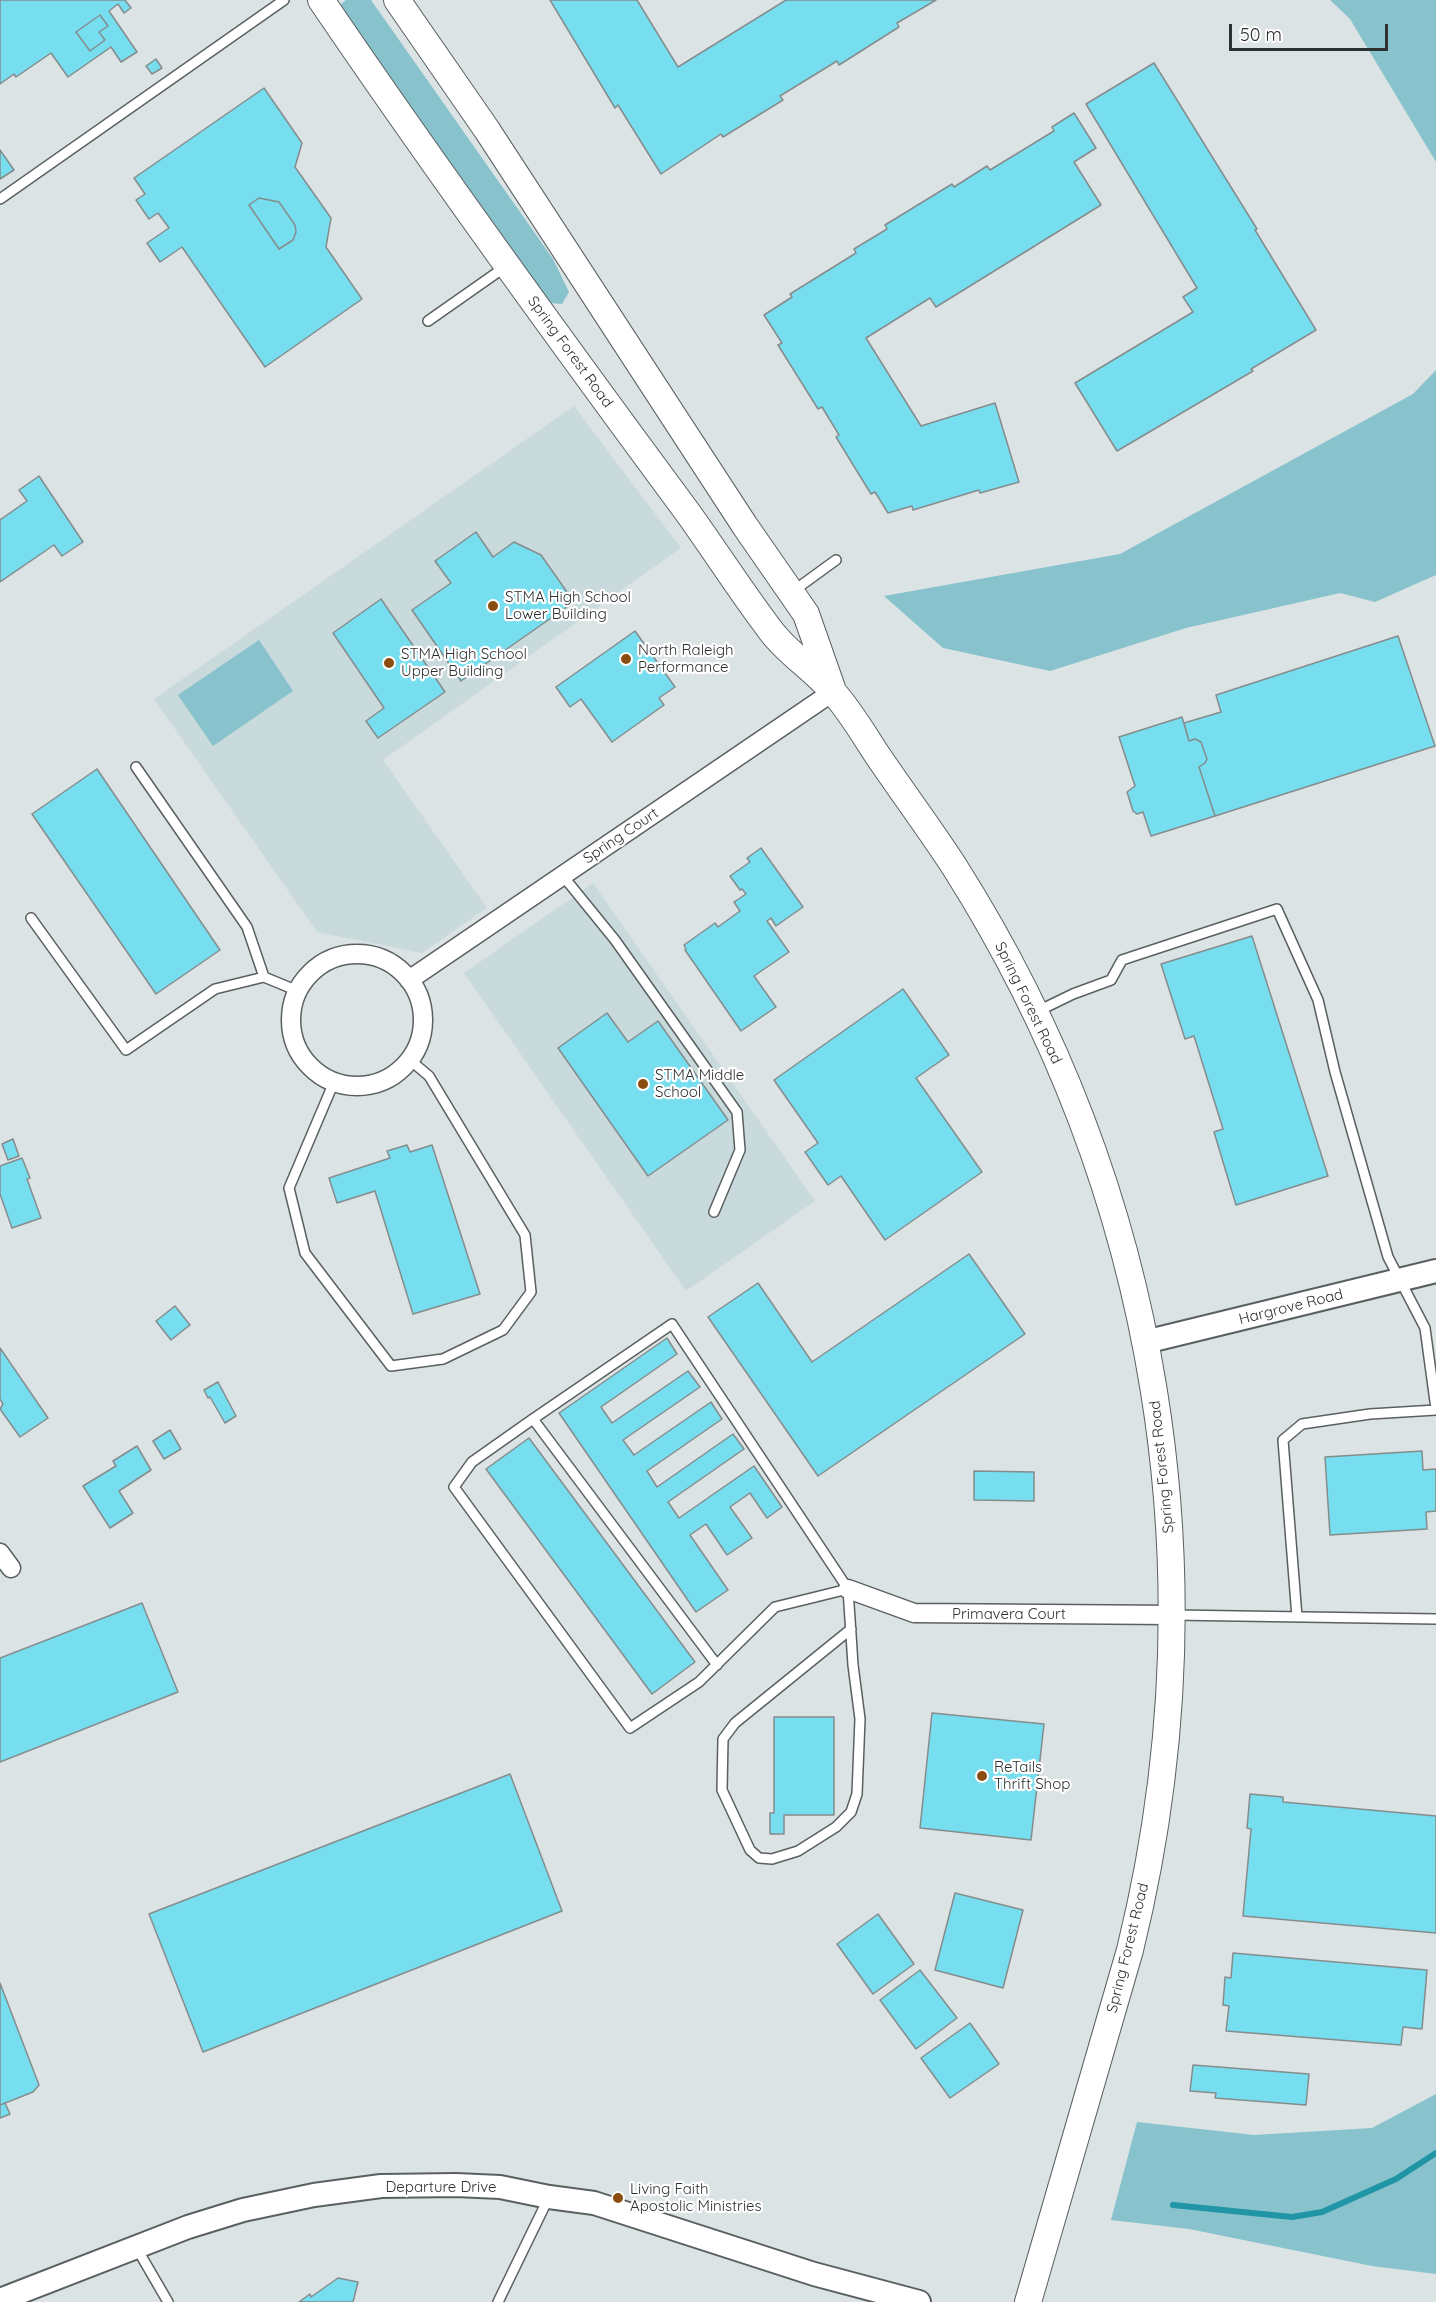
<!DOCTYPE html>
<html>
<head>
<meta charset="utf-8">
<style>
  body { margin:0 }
  #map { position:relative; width:1436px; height:2302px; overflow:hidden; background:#dce3e5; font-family:Quicksand,sans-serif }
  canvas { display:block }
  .scale { position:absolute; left:1229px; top:24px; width:159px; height:27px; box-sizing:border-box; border:3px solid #2e3131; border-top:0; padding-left:8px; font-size:18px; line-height:21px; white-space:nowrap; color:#2e3131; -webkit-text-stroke:4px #fff; paint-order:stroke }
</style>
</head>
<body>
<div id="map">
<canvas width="1436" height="2302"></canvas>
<div class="scale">50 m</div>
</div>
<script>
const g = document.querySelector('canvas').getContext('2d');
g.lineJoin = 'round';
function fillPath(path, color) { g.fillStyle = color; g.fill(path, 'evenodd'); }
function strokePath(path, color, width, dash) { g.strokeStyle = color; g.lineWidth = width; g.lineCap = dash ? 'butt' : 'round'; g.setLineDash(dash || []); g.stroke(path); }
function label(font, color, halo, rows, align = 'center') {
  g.font = font + ' Quicksand,sans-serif'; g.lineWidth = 4.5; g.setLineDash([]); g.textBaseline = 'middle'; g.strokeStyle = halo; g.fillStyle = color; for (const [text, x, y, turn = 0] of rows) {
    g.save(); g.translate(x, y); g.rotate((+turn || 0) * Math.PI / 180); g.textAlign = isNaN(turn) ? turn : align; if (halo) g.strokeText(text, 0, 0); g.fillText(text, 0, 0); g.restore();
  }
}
const built = new Path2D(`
  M574,406L681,548L383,760L487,908L422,953L317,932L154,699Z
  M593,883L815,1201L686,1291L464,973Z`);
const green = new Path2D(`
  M346,0H371L553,259L569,292L562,304L549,303L351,28L341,4Z
  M1330,0H1436V162L1350,19Z
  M1436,370V575L1375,602L1340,593L1186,628L1050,671L943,648L884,596L1120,554L1413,394Z
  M259,640L293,691L213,746L178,695Z
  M1436,2094V2274L1372,2266L1189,2229L1111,2220L1137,2122L1254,2135L1372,2128Z`);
const stream = new Path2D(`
  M1173,2205L1292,2217L1322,2212L1396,2179L1436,2153`);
const building = new Path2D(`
  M0,0H125L131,8L124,13L118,4L109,11L137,52L121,62L111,47L68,77L51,53L16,77L14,74L0,84ZM100,15L108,26L99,32L105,40L90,51L76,32Z
  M550,0H637L678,67L786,0H936L897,23L899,27L839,65L837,61L780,96L783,100L723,137L721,134L661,174L618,105L615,108Z
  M100,15L108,26L99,32L105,40L90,51L76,32Z
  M156,59L162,68L152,74L146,66Z
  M1154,63L1257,229L1255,230L1316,330L1251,369L1253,371L1117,451L1075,383L1193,312L1183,297L1197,288L1086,104Z
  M264,88L302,143L295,167L331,218L326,247L362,299L265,367L182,247L160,262L147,243L169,228L158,213L149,219L136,200L145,194L134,178ZM259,198L279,202L295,225L296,232L293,240L279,249L249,205Z
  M1074,113L1096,148L1074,162L1101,205L936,307L930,298L866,338L921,426L995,403L1019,482L980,493L979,490L913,510L912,506L888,513L875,492L871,494L836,437L839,435L822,407L818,409L778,345L782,343L764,315L792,297L790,294L856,253L854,249L887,229L885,225L952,184L954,187L987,166L990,170L1054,131L1052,127Z
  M0,150L14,170L0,179Z
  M259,198L279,202L295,225L296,232L293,240L279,249L249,205Z
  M39,476L83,542L62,556L54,545L0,582V520L27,501L19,490Z
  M476,532L493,557L514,542L541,555L574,602L461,681L412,610L451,583L435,561Z
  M381,599L445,692L378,738L366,721L384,708L333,633Z
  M635,631L675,687L659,698L664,705L612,742L581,699L570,707L556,687Z
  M1398,636L1435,746L1215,816L1199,767L1205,763L1207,759L1201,742L1195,739L1189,741L1184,723L1221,712L1216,695Z
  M1182,717L1189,741L1195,739L1201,742L1207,759L1205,763L1199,767L1215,816L1151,836L1143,812L1137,814L1133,811L1127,792L1135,786L1119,737Z
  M97,769L220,950L156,994L32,814Z
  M761,848L803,907L776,926L771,918L767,921L789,952L754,976L776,1007L741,1031L685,950L686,949L684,945L715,923L718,927L740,911L734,902L746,894L742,889L740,890L730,876L750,862L747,858Z
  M1252,936L1328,1176L1236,1205L1214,1132L1223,1129L1194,1036L1185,1039L1161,964Z
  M903,989L949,1055L916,1078L982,1172L885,1240L841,1176L828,1185L805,1152L818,1143L774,1080Z
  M607,1013L628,1042L658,1021L728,1120L648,1176L558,1048Z
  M13,1139L19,1156L8,1160L2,1144Z
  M407,1145L410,1152L432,1145L480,1294L413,1314L375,1191L337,1203L329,1178L390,1158L387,1151Z
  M22,1158L30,1178L27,1179L41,1218L12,1228L0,1194V1166Z
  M969,1254L1025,1334L818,1476L708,1317L758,1283L812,1362Z
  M175,1306L190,1325L171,1340L156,1321Z
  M667,1338L677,1354L601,1407L612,1423L688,1371L700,1387L623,1440L634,1455L711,1402L722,1419L647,1471L657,1487L733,1434L744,1449L668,1502L679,1518L754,1466L782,1507L767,1518L750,1493L730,1507L752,1538L727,1555L706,1524L690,1535L728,1590L696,1612L559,1413Z
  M0,1348L48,1418L20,1437L0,1409L3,1404L0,1399Z
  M218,1382L236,1416L225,1423L210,1397L208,1398L204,1390Z
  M170,1430L181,1449L164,1459L153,1441Z
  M529,1438L695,1662L652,1694L486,1469Z
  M137,1446L151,1470L119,1491L133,1513L110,1528L83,1486L116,1466L113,1461Z
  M1422,1451L1423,1470L1436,1469V1511L1426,1512L1427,1529L1330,1535L1325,1457Z
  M974,1471L1034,1472V1501L974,1500Z
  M142,1603L178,1692L0,1762V1658Z
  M932,1713L1044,1724L1031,1840L920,1828Z
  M774,1717H834V1815H784V1834H770V1813H774Z
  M510,1774L562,1911L203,2052L149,1914Z
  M1250,1794L1283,1797V1802L1436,1816V1933L1243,1916L1251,1829L1247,1828Z
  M955,1893L1023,1910L1003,1988L935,1970Z
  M878,1914L914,1964L873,1994L837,1944Z
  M1233,1953L1427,1970L1422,2029L1403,2027L1401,2045L1226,2031L1229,2006L1223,2005L1225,1977L1231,1978Z
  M920,1970L957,2018L916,2049L880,2000Z
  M0,1983L39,2085L33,2092L0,2105Z
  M970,2023L999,2064L950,2098L921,2058Z
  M1193,2065L1309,2074L1306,2105L1215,2098L1216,2093L1190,2091Z
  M5,2103L10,2114L0,2118V2105Z
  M338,2278L358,2282L353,2302H299L310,2294L311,2297Z`);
const service = new Path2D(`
  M0,199L284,0
  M428,321L505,267
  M792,592L836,560
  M136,767L247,927L264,977L298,991
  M563,876L615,940L737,1112L740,1150L714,1212
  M31,918L126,1050L215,989L264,977
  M1036,1012L1073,994L1111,980L1122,960L1277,909L1318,1000L1335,1072L1388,1257L1425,1328L1436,1409
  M334,1082L289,1188L305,1253L391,1366L443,1359L503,1330L531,1292L525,1235L429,1076L410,1060
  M533,1419L672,1324L848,1589L853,1665L860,1719L857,1794L851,1812L836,1827L798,1851L772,1859L759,1858L750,1850L722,1790L723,1739L735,1723L851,1629
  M1173,1615L1436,1619
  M1297,1617L1283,1440L1302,1424L1370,1414L1436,1410
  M717,1665L533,1419L472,1462L454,1487L630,1728L699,1682L775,1607L848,1589
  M136,2247L168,2302
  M498,2302L548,2199`);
const minor = new Path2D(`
  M291 1020a66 66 0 1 1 132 0a66 66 0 1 1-132 0Z
  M409,980L834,691
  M0,1553L11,1568
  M848,1589L914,1613L1173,1615`);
const tertiary = new Path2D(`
  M1145,1342L1436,1271
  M0,2300L188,2227L243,2210L314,2195L381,2186L456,2185L500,2187L549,2197L594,2203L814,2274L919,2302`);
const secondary = new Path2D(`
  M321,0C439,174 563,344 688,513C716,552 742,593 771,631C788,654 815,670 834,693C851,712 864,735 878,756C903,793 930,829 954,866C1160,1191 1222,1577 1130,1950L1028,2302
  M397,0L487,130L745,526L806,614L832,688`);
const markers = [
  [493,606,6,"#8b4d0f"],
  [626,659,6,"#8b4d0f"],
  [389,663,6,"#8b4d0f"],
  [643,1084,6,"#8b4d0f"],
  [982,1776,6,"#8b4d0f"],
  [618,2198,6,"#8b4d0f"]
];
const streetNames = [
  ["Spring Forest Road",570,352,54],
  ["Spring Court",621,836,-34],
  ["Spring Forest Road",1028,1003,64],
  ["Hargrove Road",1291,1307,-14],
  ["Spring Forest Road",1162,1467,-96],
  ["Primavera Court",1009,1614],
  ["Spring Forest Road",1128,1948,-76],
  ["Departure Drive",441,2187]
];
const poiNames = [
  ["STMA High School",505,597],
  ["Lower Building",505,614],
  ["North Raleigh",638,650],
  ["Performance",638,667],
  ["STMA High School",401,654],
  ["Upper Building",401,671],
  ["STMA Middle",655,1075],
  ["School",655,1092],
  ["ReTails",994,1767],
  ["Thrift Shop",994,1784],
  ["Living Faith",630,2189],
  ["Apostolic Ministries",630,2206]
];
fillPath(built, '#c9dadc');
fillPath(green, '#88c2cc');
strokePath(stream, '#2095a5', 6);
fillPath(building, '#76deef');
strokePath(building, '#858c8d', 1.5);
strokePath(service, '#5a6061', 12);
strokePath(minor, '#5a6061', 21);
strokePath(tertiary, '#5a6061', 26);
strokePath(secondary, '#5a6061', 28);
strokePath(service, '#fff', 9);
strokePath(minor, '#fff', 18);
strokePath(tertiary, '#fff', 22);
strokePath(secondary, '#fff', 26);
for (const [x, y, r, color] of markers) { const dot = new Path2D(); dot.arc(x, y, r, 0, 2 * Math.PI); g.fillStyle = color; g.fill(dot); strokePath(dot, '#fff', 2); }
label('15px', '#2e3131', '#fff', streetNames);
label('15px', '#2e3131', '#fff', poiNames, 'left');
</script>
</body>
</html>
